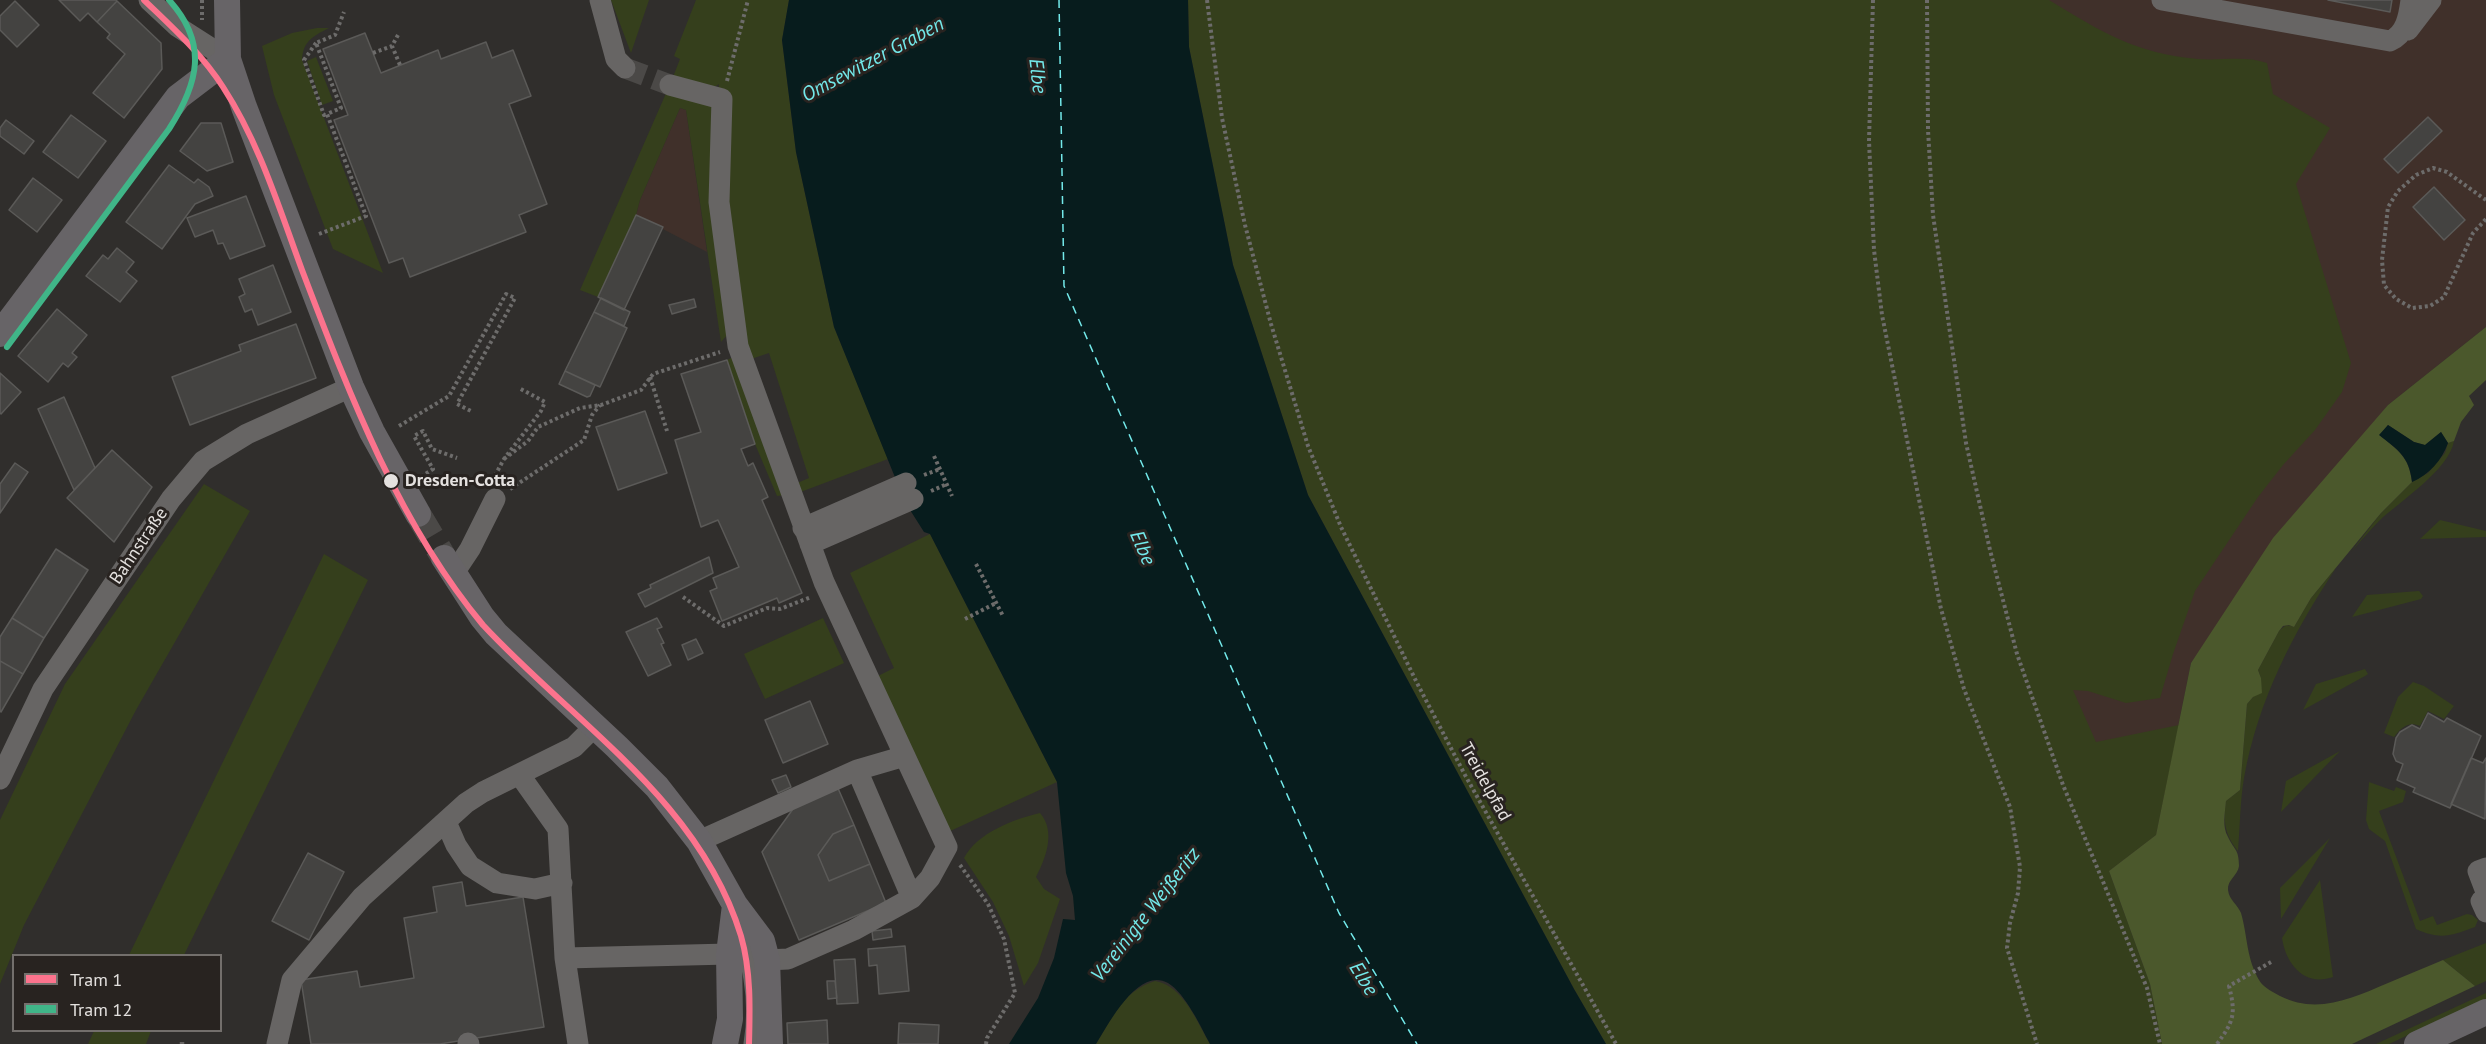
<!DOCTYPE html>
<html>
<head>
<meta charset="utf-8">
<style>
  body { margin:0 }
  #map { position:relative; width:2486px; height:1044px; overflow:hidden; background:#302e2c; font-family:"PT Sans",sans-serif }
  canvas { display:block }
  .legend { position:absolute; left:12px; top:954px; width:210px; height:78px; box-sizing:border-box; background:#282320; border:2px solid #736f6c; margin:0; padding:8px 10px; list-style:none; font-size:18px; color:#e4e1df }
  .legend li { display:flex; align-items:center; gap:12px; height:30px }
  .legend b { width:30px; border:2px solid #736f6c }
</style>
</head>
<body>
<div id="map">
<canvas width="2486" height="1044"></canvas>
<ul class="legend">
<li><b style="height:8px;background:#fc738d"></b>Tram 1</li>
<li><b style="height:8px;background:#40b588"></b>Tram 12</li>
</ul>
</div>
<script>
const g = document.querySelector('canvas').getContext('2d');
g.lineJoin = 'round';
function fillPath(path, color) { g.fillStyle = color; g.fill(path, 'evenodd'); }
function strokePath(path, color, width, dash) { g.strokeStyle = color; g.lineWidth = width; g.lineCap = dash ? 'butt' : 'round'; g.setLineDash(dash || []); g.stroke(path); }
function label(font, color, halo, rows, align = 'center') {
  g.font = font + ' "PT Sans",sans-serif'; g.lineWidth = 6; g.setLineDash([]); g.textBaseline = 'middle'; g.strokeStyle = halo; g.fillStyle = color; for (const [text, x, y, turn = 0] of rows) {
    g.save(); g.translate(x, y); g.rotate((+turn || 0) * Math.PI / 180); g.textAlign = isNaN(turn) ? turn : align; if (halo) g.strokeText(text, 0, 0); g.fillText(text, 0, 0); g.restore();
  }
}
const industrial = new Path2D(`
  M1941,0H2486V327L2388,405L2191,663L2156,835L2109,871L1939,128Z
  M680,108L686,110L707,252L636,215L640,200Z`);
const green = new Path2D(`
  M611,0H649L631,53Z
  M696,0H789L782,40L796,152L834,327L888,459L798,493L795,484L809,478L769,353L748,360L729,333L721,342L686,110L680,108L640,200L636,215L598,297L580,290L667,91L716,107L719,84L711,89L673,77L680,59L674,56Z
  M1188,0H2049C2100,31 2136,54 2198,59C2222,61 2244,55 2267,63L2273,94L2330,128L2296,184L2351,363L2342,392L2315,430L2283,465L2258,497L2195,591L2173,654L2160,698L2126,703L2088,691L2073,690L2096,742L2179,725L2156,835L2109,871L2150,984L2162,1044H1606L1574,989L1308,495L1233,265L1189,47Z
  M317,28H329C313,36 303,41 302,60L383,273L333,249L274,95L262,46L292,33Z
  M316,57L333,101L322,105L307,61Z
  M731,358L736,359L786,495L777,496L755,444L727,360Z
  M2454,441C2449,470 2400,501 2379,521C2369,531 2360,542 2351,552L2381,513L2412,482L2428,473L2445,453L2448,443Z
  M204,484L250,511L136,710L24,925L0,984V820L65,684Z
  M2440,520L2486,531V537L2420,539Z
  M930,534L1057,782L948,832L876,677L894,668L850,573Z
  M324,554L368,580L184,955H129Z
  M2336,568C2293,633 2258,700 2244,778C2240,802 2240,827 2238,851C2225,835 2223,822 2226,801L2240,790L2247,704L2253,697L2261,678L2258,670L2279,631C2284,626 2287,624 2294,627L2311,598Z
  M2419,591L2423,596L2421,599L2352,617L2367,595Z
  M823,618L844,663L765,699L744,654Z
  M2365,669L2368,674L2365,676L2303,710L2316,684Z
  M2413,682L2424,686L2454,706L2444,719L2428,711L2420,726C2408,721 2401,728 2394,737L2384,733L2398,697Z
  M2340,751L2281,812L2286,781Z
  M2369,782L2394,791L2396,787L2406,791L2403,802L2379,811L2420,921L2433,916L2437,925L2467,914L2472,915L2478,920L2475,927C2451,936 2440,940 2416,929L2385,841L2369,829L2366,820Z
  M1040,813C1056,831 1046,858 1036,877L1044,889L1060,899L1038,963L1024,986L1009,936L993,902L964,858C977,833 1014,819 1040,813Z
  M2330,838L2281,919L2280,888Z
  M2320,880L2333,977C2304,987 2286,964 2282,938Z
  M2486,943V981L2475,986L2443,960Z
  M1155,981C1183,985 1197,1022 1210,1044H1096C1112,1018 1124,990 1155,981Z
  M2486,993V999L2389,1044H2376Z
  M94,1031V1030L151,1031L146,1044H88Z`);
const forest = new Path2D(`
  M2486,327V380L2469,396L2474,405L2461,422L2454,441L2448,443L2441,432L2425,445L2414,442L2388,425L2380,435C2398,451 2409,456 2412,482L2381,513L2311,598L2294,627L2289,625L2283,626L2279,631L2258,670L2261,678L2262,693L2253,697L2247,704L2240,790L2226,801C2225,813 2222,827 2228,837C2234,850 2239,849 2239,866C2238,875 2227,880 2228,890C2229,900 2238,905 2241,913C2248,937 2246,960 2261,983C2265,988 2273,992 2280,996C2317,1015 2353,998 2388,983C2406,975 2425,968 2443,960L2475,986L2352,1044H2162L2150,984L2109,871L2156,835L2191,663L2273,538L2388,405Z`);
const water = new Path2D(`
  M789,0H1188L1189,47L1233,265L1308,495L1574,989L1606,1044H1210C1201,1027 1185,993 1168,983C1138,966 1108,1025 1096,1044H1009L1038,998L1054,958L1063,919L1075,920L1073,896L1066,873L1057,782L930,534L924,532L905,502L834,327L796,152L782,40Z
  M2388,425L2414,442L2425,445L2441,432L2448,443C2442,460 2429,475 2412,482C2409,456 2398,450 2379,435Z`);
const ferry = new Path2D(`
  M1059,0L1064,286L1339,913L1417,1044`);
const building = new Path2D(`
  M59,0H116L117,1L97,22L88,13L80,21Z
  M2328,0H2392L2390,12Z
  M15,1L39,25L17,47L0,30V16Z
  M117,1L161,43L162,69L124,118L93,93L125,54L107,38L110,34L97,22Z
  M365,33L381,73L438,50L441,59L486,42L492,58L513,50L531,96L509,104L547,204L519,215L526,232L410,277L403,258L389,263L334,120L348,115L323,49Z
  M71,115L106,141L78,178L43,152Z
  M2428,117L2442,131L2398,173L2384,159Z
  M6,120L34,141L24,154L0,136V128Z
  M201,123H221L233,162L207,171L180,151Z
  M169,165L194,183L198,179L209,187L213,196L195,204L162,249L126,222Z
  M33,178L62,200L37,232L9,210Z
  M2434,187L2465,220L2444,240L2413,207Z
  M246,196L265,246L230,259L223,243L218,244L213,230L195,237L187,218Z
  M636,215L663,227L624,310L598,297Z
  M117,248L134,262L126,272L137,281L120,302L86,276L103,255L108,259Z
  M273,265L291,312L258,325L252,309L245,312L239,297L245,294L239,279Z
  M601,298L630,312L624,326L594,312Z
  M694,299L696,307L672,314L669,305Z
  M57,309L87,335L72,353L77,357L68,367L63,363L48,382L18,356Z
  M594,312L627,328L600,387L565,371Z
  M296,324L316,378L190,425L172,377L241,351L239,345Z
  M727,360L755,444L741,449L748,466L753,463L768,497L762,500L802,593L779,603L777,598L722,621L710,591L717,588L713,578L739,567L718,520L701,527L675,440L701,432L681,374Z
  M565,371L595,385L590,396L587,397L559,384Z
  M0,373L21,392L1,414L0,413Z
  M64,397L95,468L74,490L38,409Z
  M645,411L667,473L618,490L596,427Z
  M112,450L152,487L114,542L67,498Z
  M15,463L28,472L0,513V484Z
  M56,549L88,570L44,638L12,618Z
  M709,557L713,573L645,607L638,594L651,588L650,585Z
  M12,618L44,638L23,674L0,661V637Z
  M657,618L662,627L657,629L664,643L661,644L671,665L648,676L626,632Z
  M696,639L703,653L688,660L682,645Z
  M0,661L23,674L1,712L0,711Z
  M810,701L828,744L783,763L765,720Z
  M2428,713L2444,722L2447,718L2481,736L2450,808L2413,792L2415,788L2397,780L2403,764L2396,761L2393,754L2396,738L2400,732L2412,725L2420,729Z
  M2471,758L2483,763L2486,758L2485,819L2451,804Z
  M786,775L791,787L778,793L772,780Z
  M837,786L854,825L833,834L818,855L829,881L870,864L886,903L799,940L762,852L798,802Z
  M854,825L870,864L829,881L818,855L833,834Z
  M308,853L344,872L309,940L272,921Z
  M462,882L466,906L523,897L544,1027L440,1044H311L301,980L357,971L360,987L414,978L404,918L437,912L433,887Z
  M891,929L892,937L873,940L872,931Z
  M905,946L909,991L879,994L877,965L869,966L868,949Z
  M855,959L858,1003L837,1004L834,960Z
  M827,981H835L837,998L828,999Z
  M827,1020L828,1044H788L787,1023Z
  M899,1023L939,1025L938,1044H898Z`);
const minorTunnel = new Path2D(`
  M625,68L670,85`);
const majorTunnel = new Path2D(`
  M418,514L444,558`);
const path = new Path2D(`
  M202,0V20
  M1207,0L1222,118L1245,225L1271,324L1308,446L1341,527L1417,683L1465,775L1616,1044
  M1873,0L1869,141L1874,250L1882,315L1941,609L1964,689L2010,807L2020,867L2018,893L2010,923L2007,948L2037,1044
  M1927,0L1928,130L1933,215L1966,443L1990,550L2017,654L2063,785L2147,988L2160,1044
  M398,35L392,46L400,65
  M316,43L304,60L324,115L327,114
  M373,53L392,46
  M727,81L748,0
  M2486,200L2447,172L2433,168L2416,175L2398,191L2388,207L2382,260L2384,285L2396,299L2412,308L2430,306L2444,297L2473,233L2486,219
  M319,234L366,216L327,114L341,108L316,43L335,35L344,12
  M650,377L667,431
  M399,426L449,396L506,294L515,298L457,404L471,411
  M934,456L952,496
  M504,459L528,441L538,427L580,408L601,405L641,390L653,374L720,352
  M924,475L940,469
  M421,477L433,469L414,436L423,431L432,449L457,458
  M492,481L504,459L541,411L545,402L519,388
  M510,489L584,440L592,415L600,405
  M931,491L947,484
  M976,564L1003,616
  M683,597L724,626L767,608L780,609L811,597
  M965,619L996,603
  M960,865L988,904L1004,939L1015,993L987,1038L986,1044
  M2217,1044C2234,1021 2236,1014 2229,986L2271,962`);
const minor = new Path2D(`
  M149,0L178,27L228,59
  M600,0L616,59L625,68
  M2162,0L2390,41C2406,34 2409,16 2411,0
  M2408,30L2431,0
  M670,85L722,99L719,202L738,346L824,582L947,847L930,878L912,898L854,930L788,959L767,960
  M803,528L906,483
  M810,544L913,499
  M454,573L470,549L495,499
  M857,770L905,756
  M519,774L558,829L565,958L729,954
  M0,779L43,689L171,499L203,461L247,434L351,387
  M446,822L456,845L470,866L497,883L535,889L562,883
  M699,841L857,770L912,898
  M2486,868L2478,871L2486,892
  M2486,898L2481,901L2486,912
  M737,912C751,959 762,995 754,1044
  M565,958L578,1044
  M468,1043L469,1044
  M277,1044L292,980L362,897L466,803L483,792L574,747L595,726`);
const major = new Path2D(`
  M227,0L228,59L244,107L351,387L372,432L418,514
  M0,334L178,97L228,59
  M444,558L482,617L496,634L617,747L657,787L699,841L735,905L762,941L767,960L770,1044
  M725,1044L730,1019L729,954L735,905
  M2417,1044L2486,1012`);
const rail = new Path2D(`
  M182,1044V1042`);
const tram1 = new Path2D(`
  M144,0C172,27 202,54 223,87C260,144 279,208 302,270C349,393 398,523 483,625C574,723 700,801 741,936C751,971 750,1008 749,1044`);
const tram2 = new Path2D(`
  M7,347L169,129C198,84 209,44 169,0`);
const markers = [
  [391,481,8,"#e4e1df"]
];
const stopNames = [
  ["Dresden-Cotta",405,481]
];
const streetNames = [
  ["Bahnstraße",139,546,-56],
  ["Treidelpfad",1485,782,61]
];
const waterNames = [
  ["Omsewitzer Graben",873,60,-28],
  ["Elbe",1037,76,83],
  ["Elbe",1142,548,67],
  ["Vereinigte Weißeritz",1146,915,-52],
  ["Elbe",1363,979,58]
];
fillPath(industrial, '#40302a');
fillPath(green, '#353f1c');
fillPath(forest, '#4b582c');
fillPath(water, '#071c1d');
strokePath(ferry, '#73e9ea', 1.5, [8, 6]);
fillPath(building, '#444341');
strokePath(building, '#5b5a58', 1.5);
strokePath(minorTunnel, '#4b4947', 21, [21, 10]);
strokePath(majorTunnel, '#4b4947', 26, [26, 13]);
strokePath(path, '#6d6c6b', 4, [3, 3]);
strokePath(minor, '#676564', 21);
strokePath(major, '#676467', 26);
strokePath(rail, '#666462', 4.5, [8, 8]);
strokePath(tram1, '#fc738d', 6);
strokePath(tram2, '#40b588', 6);
for (const [x, y, r, color] of markers) { const dot = new Path2D(); dot.arc(x, y, r, 0, 2 * Math.PI); g.fillStyle = color; g.fill(dot); strokePath(dot, '#282320', 2); }
label('bold 18px', '#e4e1df', '#282320', stopNames, 'left');
label('18px', '#e4e1df', '#282320', streetNames);
label('italic 20px', '#73e9ea', '#282320', waterNames);
</script>
</body>
</html>
